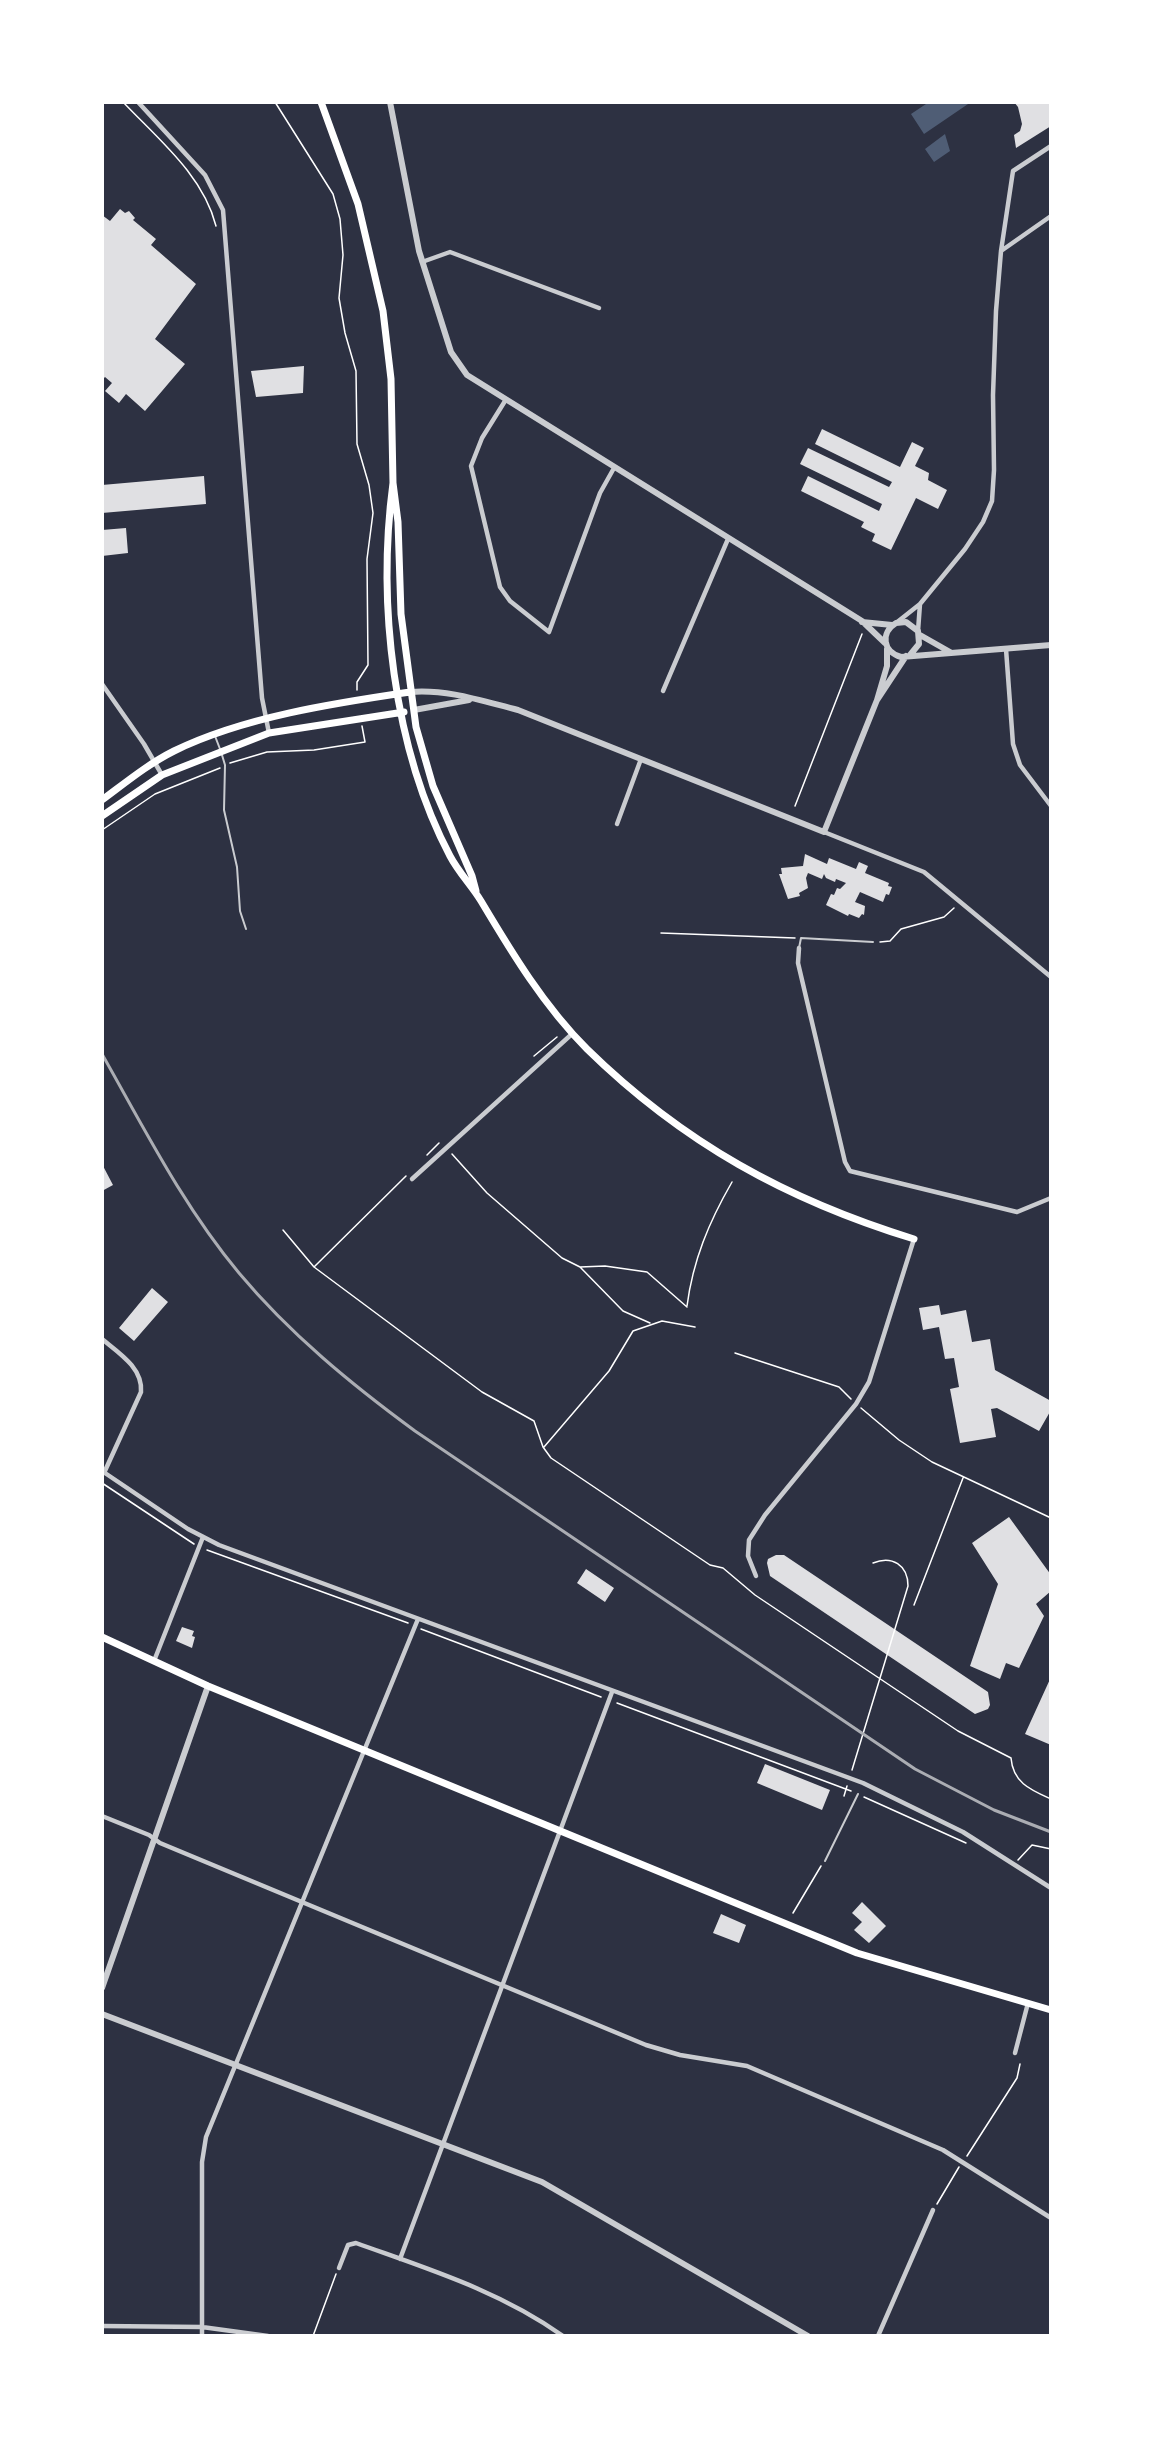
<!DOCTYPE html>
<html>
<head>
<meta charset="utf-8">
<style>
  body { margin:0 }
  #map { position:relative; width:1153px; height:2438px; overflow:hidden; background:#2d3142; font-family:Figtree,sans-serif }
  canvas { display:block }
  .frame { position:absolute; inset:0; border:104px solid #fff; pointer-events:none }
</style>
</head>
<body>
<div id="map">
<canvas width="1153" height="2438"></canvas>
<div class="frame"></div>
</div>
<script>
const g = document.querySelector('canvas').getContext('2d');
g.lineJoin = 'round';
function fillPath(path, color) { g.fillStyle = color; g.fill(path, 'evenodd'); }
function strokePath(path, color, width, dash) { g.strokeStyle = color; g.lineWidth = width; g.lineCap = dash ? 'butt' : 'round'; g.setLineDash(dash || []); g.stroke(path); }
const water = new Path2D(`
  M929,102H971L924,134L911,114Z
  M945,134L950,151L934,162L925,149Z`);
const building = new Path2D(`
  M1014,102H1051V126L1016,148L1014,135L1020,131L1022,124L1018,107Z
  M120,209L125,213L129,211L135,218L133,220L156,239L151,245L196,284L155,339L185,364L145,411L126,394L119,403L105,391L112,383L105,377L102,380V215L110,221Z
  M304,366L303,393L256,397L251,371Z
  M822,429L900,467L912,442L924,448L915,466L929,473L928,480L947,490L938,509L916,498L891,550L872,541L875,534L861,527L864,522L801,491L808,476L879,511L882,504L800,464L808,448L889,487L892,482L815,444Z
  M204,476L206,504L102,513V485Z
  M126,528L128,553L102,556V530Z
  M805,854L827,864L829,858L856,869L859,862L868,866L865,873L889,883L888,886L892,887L889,895L886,894L883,902L860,892L855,902L865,906L864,915L862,914L859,918L849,914L848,916L826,905L831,894L834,895L837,888L840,889L846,883L836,879L835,882L826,878L824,874L822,879L808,873L806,878L808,888L799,893L800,896L788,899L779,874H782L781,868L803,866Z
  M102,1164L113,1185L102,1191Z
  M152,1288L168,1302L134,1341L119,1328Z
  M939,1305L941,1315L966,1310L972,1342L990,1339L995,1370L1051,1401V1410L1039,1431L997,1408L991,1409L996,1437L960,1443L950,1389L959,1387L954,1358L945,1359L939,1327L923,1330L919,1308Z
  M1009,1517L1051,1575V1591L1036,1604L1044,1616L1019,1668L1006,1663L1000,1679L970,1666L998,1584L972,1543Z
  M776,1555H784L988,1692L990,1705L988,1709L975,1714L770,1576L767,1563L768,1559Z
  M586,1569L614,1588L605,1602L577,1583Z
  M182,1627L194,1631L192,1636L195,1637L192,1648L176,1641Z
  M1051,1677V1745L1025,1734Z
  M765,1764L830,1790L822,1810L757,1783Z
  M862,1902L886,1926L869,1943L854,1930L862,1922L852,1913Z
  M721,1914L746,1925L739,1943L713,1933Z`);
const path = new Path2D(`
  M123,102C158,139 203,175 216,226
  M275,102L333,194L340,219L343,255L339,298L345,333L356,371L357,444L369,485L373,513L367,559L368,665L357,682V690
  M230,763L267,752L314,750L365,742L362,726
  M795,806L862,634
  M102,830L155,794L220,768
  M661,933L795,938
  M880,942L890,941L901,929L944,917L954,908
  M534,1056L557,1037
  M452,1154L487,1193L562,1258L580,1267L605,1266L647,1272L687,1307
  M427,1155L439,1143
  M283,1230L314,1267L482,1392L534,1421L543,1447L551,1458L710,1565L723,1568L755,1595L958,1731L1011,1758C1013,1783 1031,1790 1051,1799
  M314,1267L406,1176
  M580,1267L623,1311L650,1323
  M687,1306C693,1260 709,1222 732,1182
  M735,1353L839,1387L851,1399
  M861,1408L899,1440L932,1462L1051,1518
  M544,1447L609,1371L633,1331L662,1321L695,1327
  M102,1483L194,1544
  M207,1550L408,1623
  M914,1605L963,1478
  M421,1629L601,1697
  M617,1703L851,1791
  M852,1770L908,1586C908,1565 892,1555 873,1563
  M844,1796L847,1786
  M864,1797L966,1843
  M1018,1860L1032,1845L1051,1849
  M793,1913L821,1866
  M967,2156L1017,2078L1020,2064
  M937,2204L959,2167
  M313,2336L336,2274`);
const service = new Path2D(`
  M215,736L220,749
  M222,755L225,765L224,810L237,867L240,911L246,929
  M799,948L801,938L873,942
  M825,1861L858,1794`);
const minor = new Path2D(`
  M138,102L205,175L223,210L262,698L269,733
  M1001,251L1051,216
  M422,262L450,252L599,308
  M505,401L482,438L471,466L500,587L510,601L549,632L600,493L614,468
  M896,623L920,604L965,549L983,522L992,501L994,470L993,395L996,311L1001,251L1013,171L1051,146
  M918,631L920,604
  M1006,649L1013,744L1020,765L1051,806
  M102,684L144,744L162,775
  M663,691L728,539
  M617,824L641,759
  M824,832L924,872L1051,977
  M799,948L798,963L845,1162L850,1171L1017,1212L1051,1198
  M412,1179L573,1033
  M102,1339C119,1353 143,1368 141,1392L104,1473
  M102,1471L188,1529L219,1545L863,1783L963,1832L1051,1888
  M756,1576L748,1556L749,1540L765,1515L856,1404L869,1382L914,1239
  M154,1661L203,1537
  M102,1816L149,1835L160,1843L646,2045L680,2055L747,2066L943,2150L1051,2218
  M1015,2053L1028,2003
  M400,2259L612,1692
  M339,2268L348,2245L356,2243C428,2269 500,2291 563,2336
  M102,2326L202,2327L268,2336
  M202,2336V2162L206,2137L418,1619
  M878,2336L933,2210`);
const tertiary = new Path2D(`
  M390,102L419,251L451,352L467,375L862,621L885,643
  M862,622L892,625
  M920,635L950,652
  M910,655L919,644L918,631L906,622L896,623C880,633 883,652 901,657L1051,645
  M410,692C448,689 482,701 518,710L824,832L877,700L906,656
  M877,700L887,666V649
  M414,710L469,700
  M102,1988L208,1686
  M102,2014L542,2182L808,2336`);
const secondary = new Path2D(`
  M321,102L358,204L383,311L391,379L393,483L398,522L401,614L416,727L433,786L472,876L476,891
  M393,483C377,603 393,748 450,856C459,873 472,886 481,901C512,953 544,1006 587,1049C683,1143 787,1200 914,1239
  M102,800C125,783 148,764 174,751C243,717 335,703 410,692
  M102,816L162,775L269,733L404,712
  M102,1637L208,1686L857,1953L1051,2010`);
const rail = new Path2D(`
  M102,1054C145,1130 184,1207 239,1273C290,1334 351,1384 415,1431L915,1769L994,1810L1051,1832`);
fillPath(water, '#4f5d75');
fillPath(building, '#e0e0e3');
strokePath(path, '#fff', 1.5);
strokePath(service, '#caccd0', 2);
strokePath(minor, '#caccd0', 4.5);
strokePath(tertiary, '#caccd0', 6);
strokePath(secondary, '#fff', 7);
strokePath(rail, '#abadb3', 3);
</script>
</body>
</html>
